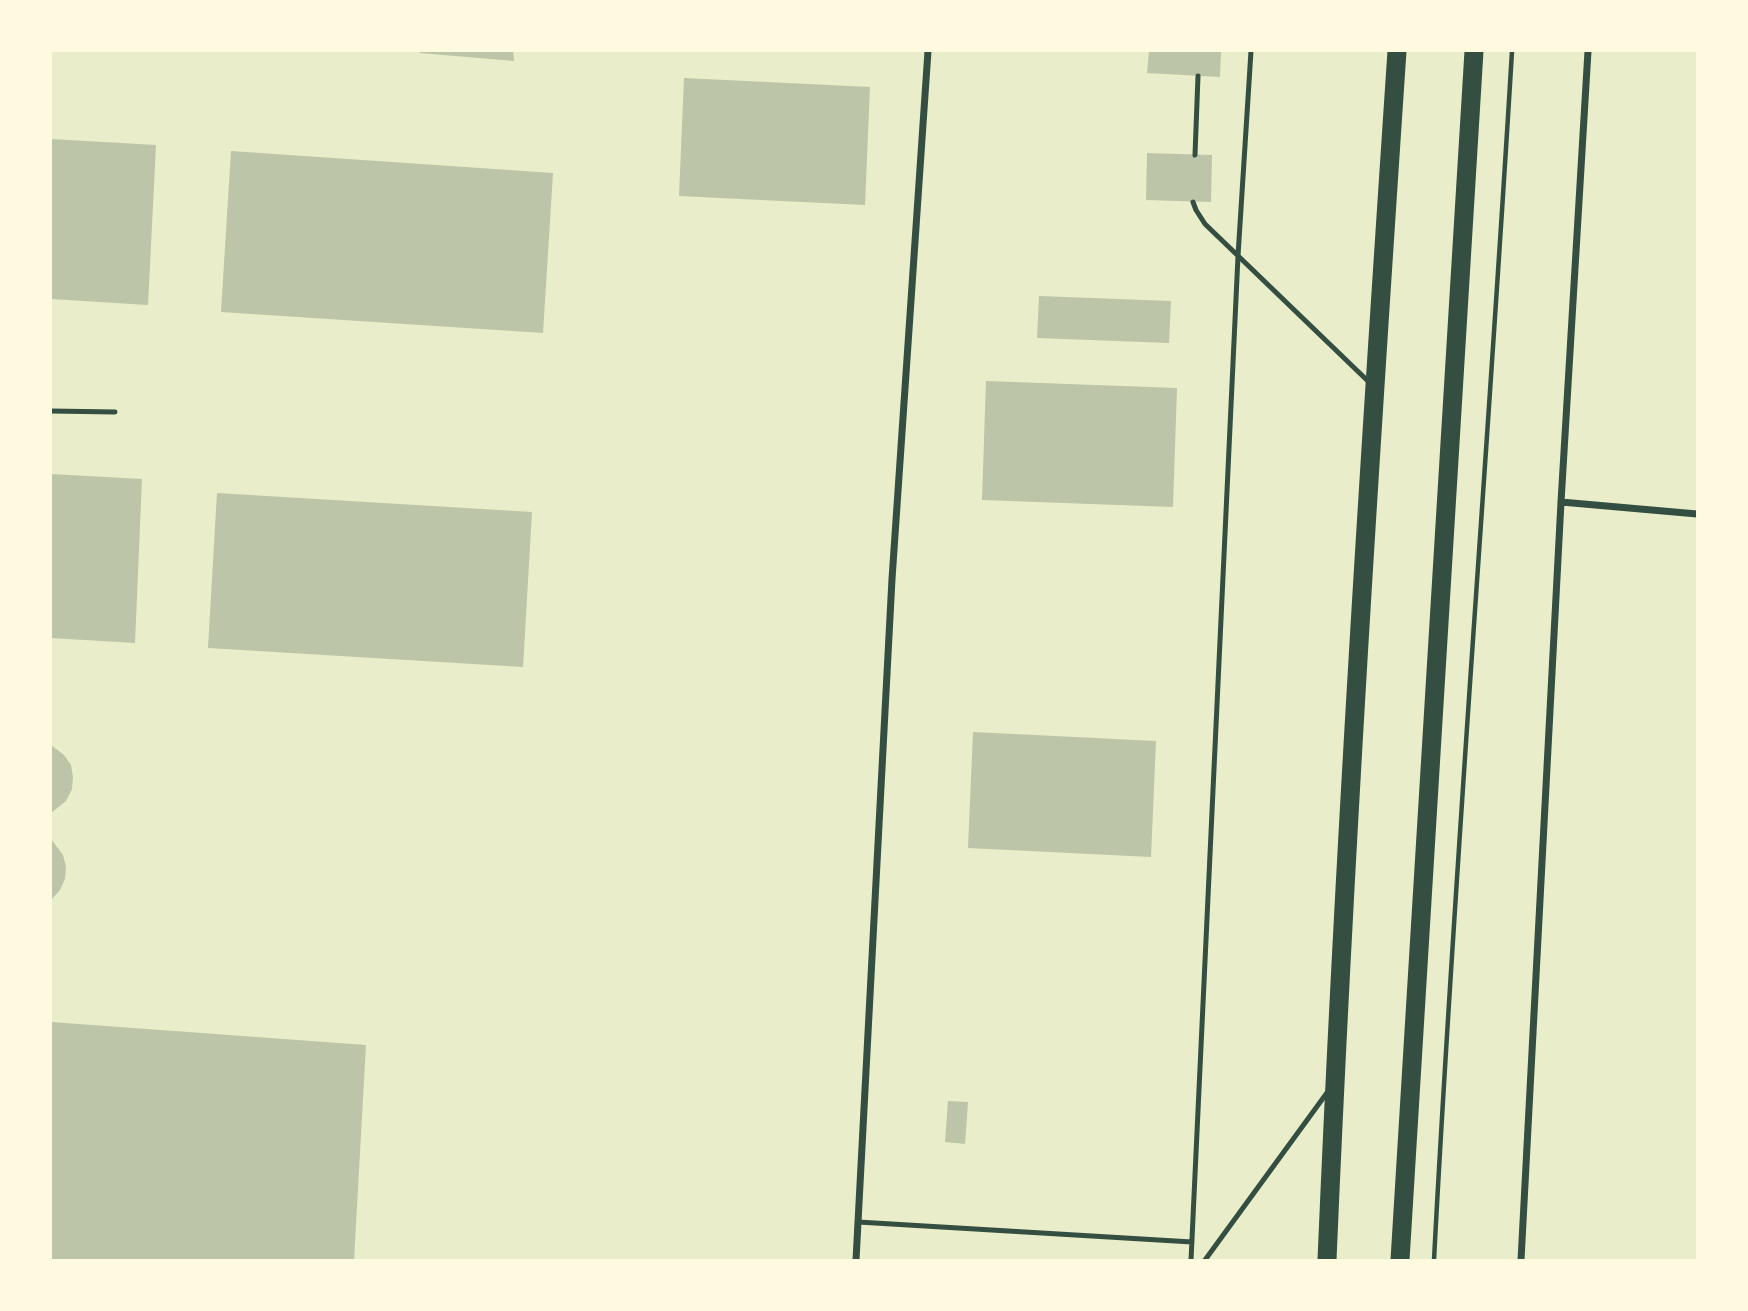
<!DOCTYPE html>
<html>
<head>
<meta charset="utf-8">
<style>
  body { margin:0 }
  #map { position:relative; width:1748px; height:1311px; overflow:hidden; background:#e9edc9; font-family:Figtree,sans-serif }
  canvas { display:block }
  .frame { position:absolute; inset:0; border:52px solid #fefae0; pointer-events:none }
</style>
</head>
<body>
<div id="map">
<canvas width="1748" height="1311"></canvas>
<div class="frame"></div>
</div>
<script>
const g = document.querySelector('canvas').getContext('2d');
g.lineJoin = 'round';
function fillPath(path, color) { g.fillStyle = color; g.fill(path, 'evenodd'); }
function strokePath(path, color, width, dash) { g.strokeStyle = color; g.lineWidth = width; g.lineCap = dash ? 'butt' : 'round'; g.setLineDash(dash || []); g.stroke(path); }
const building = new Path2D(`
  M420,51H513L514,61L420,53Z
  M1149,51H1221L1220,77L1147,73Z
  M684,78L870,87L865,205L679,196Z
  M51,139L156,145L148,305L51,299Z
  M231,151L553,173L543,333L221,312Z
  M1147,153L1212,155L1211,202L1146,200Z
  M1039,296L1171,301L1169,343L1037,338Z
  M986,381L1177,388L1173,507L982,500Z
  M51,474L142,479L135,643L51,638Z
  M217,493L532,512L523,667L208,648Z
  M973,732L1156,741L1151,857L968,848Z
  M51,745L64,755L71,765L73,777L72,789L66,801L51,813Z
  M51,839L63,855L66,867L65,879L60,890L51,900Z
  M51,1022L366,1045L354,1260H51Z
  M948,1101L968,1102L965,1144L945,1142Z`);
const path = new Path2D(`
  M1434,1260C1455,857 1488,454 1512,51`);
const service = new Path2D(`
  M1195,155L1198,76
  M1193,202L1196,210L1205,224L1371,384
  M51,411L115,412
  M858,1222L1192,1242
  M1191,1260L1238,256L1251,51
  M1205,1260L1329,1090`);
const minor = new Path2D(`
  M1561,502L1697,514
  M856,1260L892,579L928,51
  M1521,1260L1561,502L1588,51`);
const trunk = new Path2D(`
  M1327,1260C1344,857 1370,454 1397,51
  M1400,1260L1474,51`);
fillPath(building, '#bcc5a7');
strokePath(path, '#344e41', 4.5);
strokePath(service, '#344e41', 5);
strokePath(minor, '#344e41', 7);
strokePath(trunk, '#344e41', 19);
</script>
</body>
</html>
